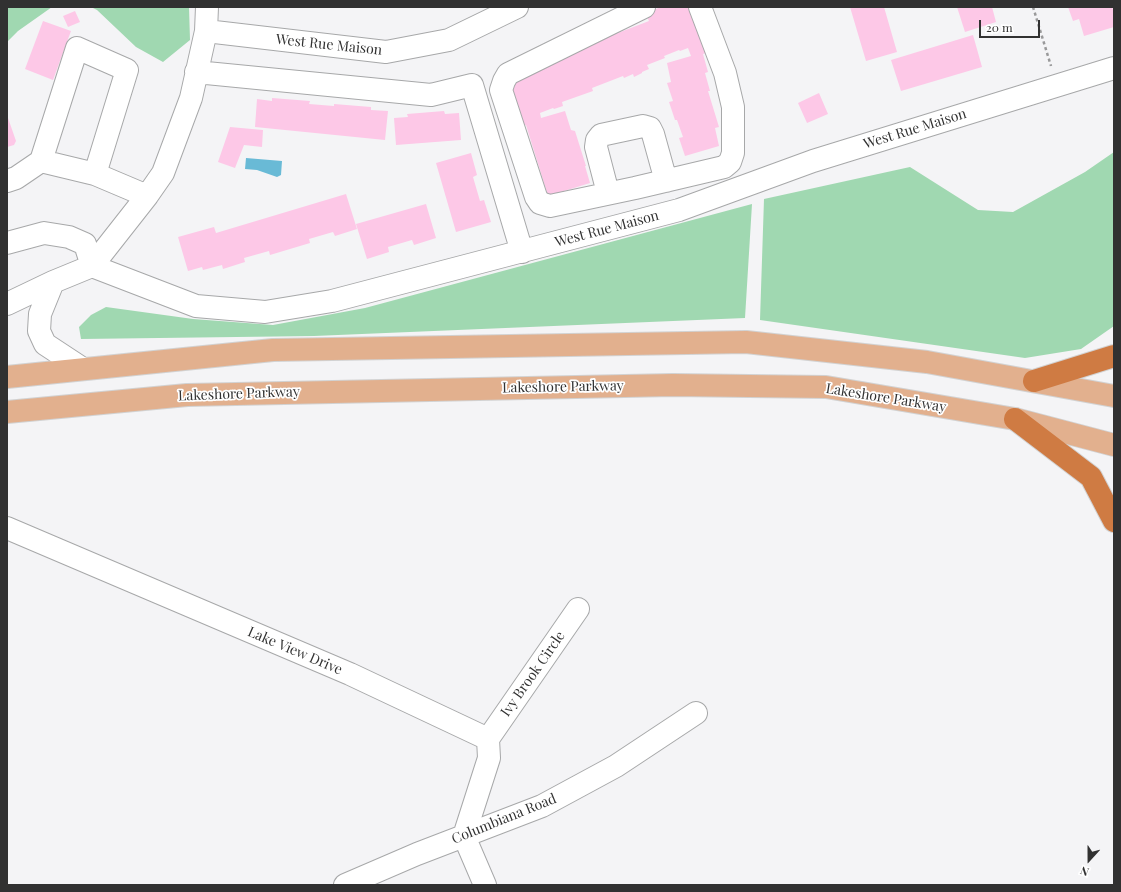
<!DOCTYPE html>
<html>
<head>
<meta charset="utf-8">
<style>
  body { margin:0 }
  #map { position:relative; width:1121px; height:892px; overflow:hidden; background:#f4f4f6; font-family:"Playfair Display",serif }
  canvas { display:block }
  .frame { position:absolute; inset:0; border:8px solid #313131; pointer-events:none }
  .north { position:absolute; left:1069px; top:840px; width:40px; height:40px; -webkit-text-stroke:3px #fff; paint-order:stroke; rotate:201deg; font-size:11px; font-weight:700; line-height:16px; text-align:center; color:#313131 }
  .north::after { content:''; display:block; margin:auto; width:14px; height:18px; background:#313131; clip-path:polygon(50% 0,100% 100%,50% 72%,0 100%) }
  .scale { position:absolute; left:979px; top:20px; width:61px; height:18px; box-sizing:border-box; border:2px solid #313131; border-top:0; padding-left:5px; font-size:12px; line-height:14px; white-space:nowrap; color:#313131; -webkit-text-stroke:3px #fff; paint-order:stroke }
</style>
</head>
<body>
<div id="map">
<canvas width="1121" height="892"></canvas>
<div class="frame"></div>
<div class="north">N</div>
<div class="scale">20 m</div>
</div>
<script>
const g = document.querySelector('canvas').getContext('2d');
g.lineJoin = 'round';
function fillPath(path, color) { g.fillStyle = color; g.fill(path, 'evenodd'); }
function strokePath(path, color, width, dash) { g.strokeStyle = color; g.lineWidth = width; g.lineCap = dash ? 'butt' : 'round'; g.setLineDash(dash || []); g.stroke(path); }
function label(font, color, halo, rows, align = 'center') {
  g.font = font + ' "Playfair Display",serif'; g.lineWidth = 3.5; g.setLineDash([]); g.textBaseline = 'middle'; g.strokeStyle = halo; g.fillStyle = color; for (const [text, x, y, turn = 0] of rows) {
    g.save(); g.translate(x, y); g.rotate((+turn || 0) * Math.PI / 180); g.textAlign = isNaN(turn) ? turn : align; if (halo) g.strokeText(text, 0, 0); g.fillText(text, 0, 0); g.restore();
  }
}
const green = new Path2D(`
  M8,7H52L18,31L7,42V8Z
  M91,7H189L190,40L163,62L136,47L97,10Z
  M1114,152V326L1081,349L1025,358L760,320L764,199L910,167L978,210L1013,212L1085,172Z
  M752,204L745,318L314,336L81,339L79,327L91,315L106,307L193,319L273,325L365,308Z`);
const water = new Path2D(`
  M246,158L282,161L281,175L277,177L257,170L245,169Z`);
const building = new Path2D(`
  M661,7H689L707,53L703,54L708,72L705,73L710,91H708L719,127L715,128L719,146L685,156L679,138L683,137L677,120H675L669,102L673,101L667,83L671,82L667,63L691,56L688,48L680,51L679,50L664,56L665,58L647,65L649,69L642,72V73L634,77L633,74L624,78L623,76L592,88L593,91L562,102L563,106L554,109L553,108L540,113L541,118L565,111L571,130L575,131L586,166H585L590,183L548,196L526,125L523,126L510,83L563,54L649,21L645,13Z
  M850,7H884L897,52L866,61Z
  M957,7H992L996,22L965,32Z
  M1068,7H1112L1114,12V27L1084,36L1079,19L1073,21Z
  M75,11L80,22L68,27L63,16Z
  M43,21L71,31L53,80L25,69Z
  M973,35L982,67L901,91L891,60Z
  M819,93L828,114L807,123L798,103Z
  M272,98L310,101L309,104L334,106V104L371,107V110L388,111L385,140L255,127L257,99L272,101Z
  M444,111L445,114L459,113L461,140L396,145L394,118L408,117L407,114Z
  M7,115L16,141L14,145L7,147Z
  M230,127L263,130L262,147L244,145L235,168L218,162Z
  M471,153L477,175L473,177L480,201L484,200L491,222L456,232L436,163Z
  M346,194L357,229L335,236L333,232L309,239L310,243L270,255L269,251L244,258L245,262L223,269L222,265L203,270L202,267L188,271L178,237L214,227L216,233Z
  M426,204L436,238L414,245L412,240L388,247L389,252L367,259L356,224Z`);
const path = new Path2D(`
  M1033,7L1051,66`);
const minor = new Path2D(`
  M644,7L508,74L504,81L501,90L536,197L540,203L550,206L635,188L724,167L730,162L733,153V107L725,73L700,7
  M206,31L386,52L449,40L517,7
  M196,72L431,95L472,85L522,252
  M41,161L77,48L127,70L95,174
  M7,181L16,178L41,161L95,174L147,196
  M608,193L596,147L597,140L601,135L643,126L650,128L653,134L666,181
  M7,243L44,233L69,237L85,244L92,266
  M92,266L196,306L265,312L332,301L679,210L813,161L1114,68
  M53,282L40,314L39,331L45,344L83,369
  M7,304L53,282L92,266L147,196L163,173L191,98L206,31L207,7
  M7,528L350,674L488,739L489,758L464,836
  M488,739L578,609
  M464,836L485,885
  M345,885L417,854L542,806L616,766L696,713`);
const major = new Path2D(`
  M7,377L273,350L746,342L927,362L1114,396
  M7,412L187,395L673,385L826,387L1015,419L1114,445`);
const highway = new Path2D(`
  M1034,381L1114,356
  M1015,419L1091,477L1114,521`);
const streetNames = [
  ["West Rue Maison",329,45,6],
  ["West Rue Maison",915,129,-17],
  ["West Rue Maison",607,229,-15],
  ["Lakeshore Parkway",563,387,-1],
  ["Lakeshore Parkway",239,394,-2],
  ["Lakeshore Parkway",886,398,9],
  ["Lake View Drive",295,651,23],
  ["Ivy Brook Circle",533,674,-55],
  ["Columbiana Road",504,819,-22]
];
fillPath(green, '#a0d8b1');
fillPath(water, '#69bad6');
fillPath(building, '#fdc8e7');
strokePath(minor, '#a7a8a9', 24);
strokePath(major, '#d2d2d2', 24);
strokePath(highway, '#d2d2d2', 24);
strokePath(path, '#99999a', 2.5, [3, 3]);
strokePath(minor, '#fff', 22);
strokePath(major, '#e2b08e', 22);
strokePath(highway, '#cf7b43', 22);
label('14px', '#313131', '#fff', streetNames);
</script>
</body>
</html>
